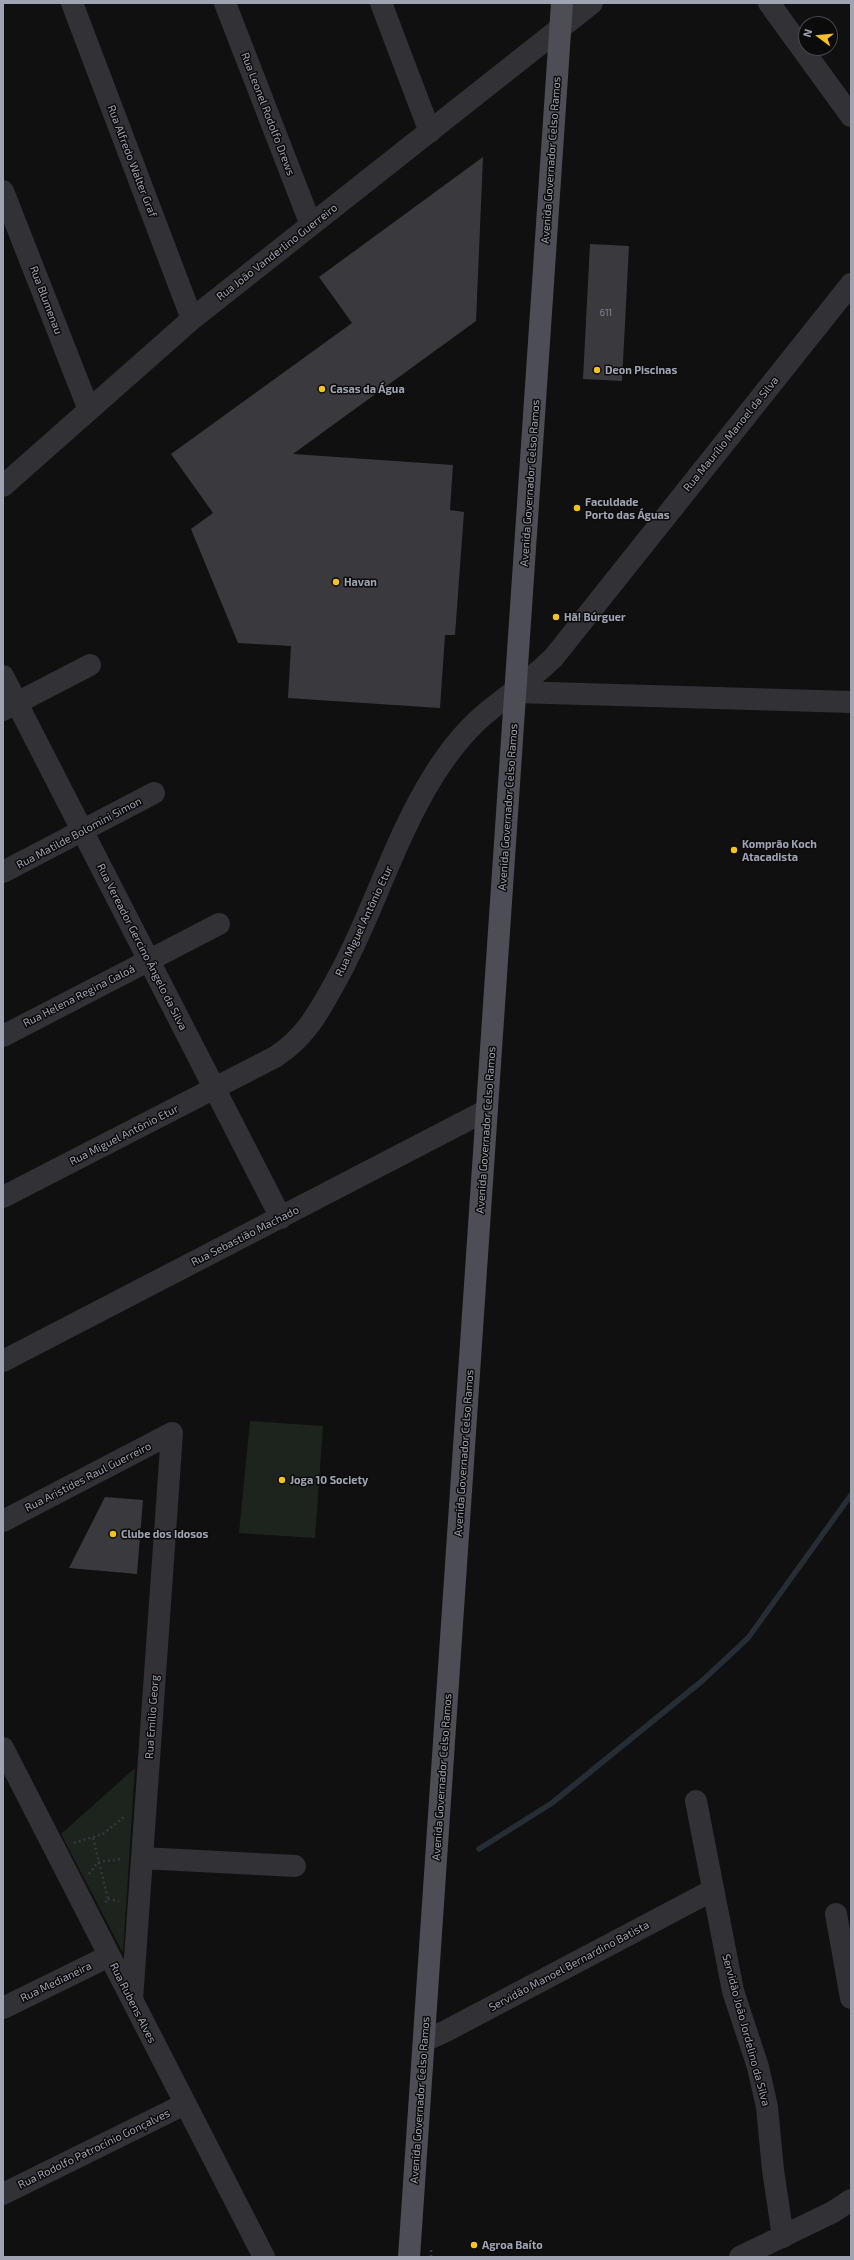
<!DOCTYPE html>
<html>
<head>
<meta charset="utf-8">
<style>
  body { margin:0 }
  #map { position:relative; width:854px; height:2260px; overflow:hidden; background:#101011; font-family:"Exo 2",sans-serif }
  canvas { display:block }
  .frame { position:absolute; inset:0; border:4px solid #a0a4b2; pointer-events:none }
  .north { position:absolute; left:798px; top:16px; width:40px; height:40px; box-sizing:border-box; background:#0b0b0c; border:1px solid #47484e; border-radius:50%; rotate:286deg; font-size:11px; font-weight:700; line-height:16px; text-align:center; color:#a0a4b2 }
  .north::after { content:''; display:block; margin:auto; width:14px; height:18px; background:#f5c223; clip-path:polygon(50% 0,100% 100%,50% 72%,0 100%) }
</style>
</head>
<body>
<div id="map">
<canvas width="854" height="2260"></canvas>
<div class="frame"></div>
<div class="north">N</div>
</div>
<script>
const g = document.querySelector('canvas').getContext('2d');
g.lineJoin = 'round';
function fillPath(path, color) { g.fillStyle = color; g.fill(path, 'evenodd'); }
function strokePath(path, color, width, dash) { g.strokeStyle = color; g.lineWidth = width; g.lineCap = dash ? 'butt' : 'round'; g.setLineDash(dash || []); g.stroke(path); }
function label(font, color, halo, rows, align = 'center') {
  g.font = font + ' "Exo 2",sans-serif'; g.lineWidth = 3; g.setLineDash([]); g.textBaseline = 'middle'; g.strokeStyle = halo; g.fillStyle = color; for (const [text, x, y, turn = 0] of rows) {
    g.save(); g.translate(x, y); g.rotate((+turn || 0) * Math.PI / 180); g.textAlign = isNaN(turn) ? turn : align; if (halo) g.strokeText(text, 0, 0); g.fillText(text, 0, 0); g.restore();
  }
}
const green = new Path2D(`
  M250,1421L323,1426L315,1538L239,1533Z
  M135,1768L123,1953L61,1834Z`);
const stream = new Path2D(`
  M479,1849L552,1803L702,1681L748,1638L851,1495`);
const building = new Path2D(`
  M483,157L476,321L293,454L453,465L450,510L464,512L455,635H445L440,708L288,698L291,646L238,643L191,529L213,513L171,454L352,323L319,277Z
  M590,244L629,246L622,381L583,379Z
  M105,1497L143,1500L137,1574L69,1568Z`);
const path = new Path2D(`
  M93,1838L108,1899L105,1903
  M74,1843L103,1834L125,1816
  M89,1874L98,1862L122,1859
  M108,1899L119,1901
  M431,2257V2250`);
const minor = new Path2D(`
  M72,3L192,319
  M225,3L311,225
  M381,3L430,132
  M769,3L851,116
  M3,191L89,410
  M3,486L192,319L592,3
  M3,676L281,1218
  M516,692L851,702
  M3,710L90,665
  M3,872L154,793
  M3,1036L219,924
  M3,1197L275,1057C303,1039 316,1017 332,988C371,920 392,842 434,775C449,751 468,727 491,709C512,692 534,677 554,657L851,284
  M3,1361L487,1110
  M3,1521L172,1433
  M3,1748L264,2257
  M696,1801L733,1991L758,2067L767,2107L773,2170L783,2237
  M142,1858L295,1866
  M836,1914L851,1998
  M132,2000L172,1433
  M3,2008L109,1956
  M424,2041L446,2031L713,1890
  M3,2194L185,2104
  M740,2257L833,2212L851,2200`);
const major = new Path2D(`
  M409,2257L562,3`);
const markers = [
  [597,370,4,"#f5c223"],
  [322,389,4,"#f5c223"],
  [577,508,4,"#f5c223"],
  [336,582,4,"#f5c223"],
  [556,617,4,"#f5c223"],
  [734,850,4,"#f5c223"],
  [282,1480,4,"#f5c223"],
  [113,1534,4,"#f5c223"],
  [474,2245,4,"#f5c223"]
];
const numberNames = [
  ["611",606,313]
];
const streetNames = [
  ["Rua Leonel Rodolfo Drews",268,114,69],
  ["Avenida Governador Celso Ramos",551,160,-86],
  ["Rua Alfredo Walter Graf",132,161,69],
  ["Rua João Vanderlino Guerreiro",277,252,-38],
  ["Rua Blumenau",46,300,69],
  ["Rua Maurílio Manoel da Silva",731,434,-51],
  ["Avenida Governador Celso Ramos",530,483,-86],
  ["Avenida Governador Celso Ramos",508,807,-86],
  ["Rua Matilde Bolomini Simon",79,833,-28],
  ["Rua Miguel Antônio Etur",364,921,-65],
  ["Rua Vereador Gercino Ângelo da Silva",142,947,63],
  ["Rua Helena Regina Galoá",79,996,-27],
  ["Avenida Governador Celso Ramos",486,1130,-86],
  ["Rua Miguel Antônio Etur",124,1135,-27],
  ["Rua Sebastião Machado",245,1236,-27],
  ["Avenida Governador Celso Ramos",464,1453,-86],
  ["Rua Aristides Raul Guerreiro",88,1477,-27],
  ["Rua Emílio Georg",152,1717,-86],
  ["Avenida Governador Celso Ramos",442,1777,-86],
  ["Servidão Manoel Bernardino Batista",569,1966,-28],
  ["Rua Medianeira",56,1982,-26],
  ["Rua Rubens Alves",133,2003,63],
  ["Servidão João Jordelino da Silva",746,2030,75],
  ["Avenida Governador Celso Ramos",420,2100,-86],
  ["Rua Rodolfo Patrocínio Gonçalves",94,2149,-26]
];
const poiNames = [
  ["Deon Piscinas",605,370],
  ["Casas da Água",330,389],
  ["Faculdade",585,502],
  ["Porto das Águas",585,515],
  ["Havan",344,582],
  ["Hã! Búrguer",564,617],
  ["Komprão Koch",742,844],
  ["Atacadista",742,857],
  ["Joga 10 Society",290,1480],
  ["Clube dos Idosos",121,1534],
  ["Agroa Baíto",482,2245]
];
fillPath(green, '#1c241d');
strokePath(stream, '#262d35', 5.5);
fillPath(building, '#3a3a3e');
strokePath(path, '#37383d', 2.5, [2, 3]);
strokePath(minor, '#313136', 22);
strokePath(major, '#4d4e55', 22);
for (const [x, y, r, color] of markers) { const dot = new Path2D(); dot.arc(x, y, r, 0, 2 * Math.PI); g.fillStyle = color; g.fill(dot); strokePath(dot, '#0b0b0c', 1.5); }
label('9px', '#868a95', null, numberNames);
label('11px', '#a0a4b2', '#0b0b0c', streetNames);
label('bold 11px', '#a0a4b2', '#0b0b0c', poiNames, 'left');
</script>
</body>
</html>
